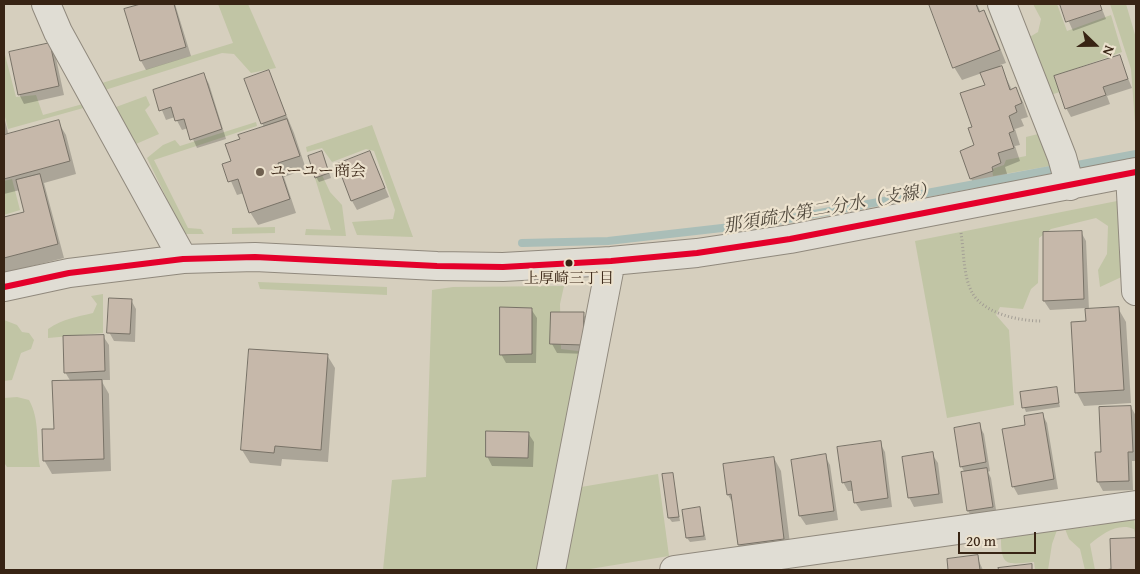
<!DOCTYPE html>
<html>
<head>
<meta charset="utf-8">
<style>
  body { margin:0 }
  #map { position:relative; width:1140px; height:574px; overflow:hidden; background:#d6cfbe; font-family:"Gentium Book Plus",serif }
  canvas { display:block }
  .frame { position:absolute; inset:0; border:5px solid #382414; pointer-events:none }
  .north { position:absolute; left:1070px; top:20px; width:50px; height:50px; -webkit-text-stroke:4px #ece2ce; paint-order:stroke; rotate:112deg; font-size:14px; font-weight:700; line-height:20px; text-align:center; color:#382414 }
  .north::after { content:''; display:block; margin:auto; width:18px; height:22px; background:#382414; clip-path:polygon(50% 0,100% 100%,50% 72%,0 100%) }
  .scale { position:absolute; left:958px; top:532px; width:78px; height:22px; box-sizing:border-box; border:2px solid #382414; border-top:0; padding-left:6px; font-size:15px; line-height:18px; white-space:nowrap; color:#382414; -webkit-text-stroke:4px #ece2ce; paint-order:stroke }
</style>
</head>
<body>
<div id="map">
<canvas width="1140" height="574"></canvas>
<div class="frame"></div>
<div class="north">N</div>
<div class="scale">20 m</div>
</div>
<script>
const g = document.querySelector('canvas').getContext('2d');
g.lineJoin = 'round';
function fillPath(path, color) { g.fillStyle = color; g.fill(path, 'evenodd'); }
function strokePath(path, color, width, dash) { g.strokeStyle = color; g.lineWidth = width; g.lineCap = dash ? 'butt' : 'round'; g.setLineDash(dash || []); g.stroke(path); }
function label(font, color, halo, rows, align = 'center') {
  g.font = font + ' "Gentium Book Plus","Noto Serif JP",serif'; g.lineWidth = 4.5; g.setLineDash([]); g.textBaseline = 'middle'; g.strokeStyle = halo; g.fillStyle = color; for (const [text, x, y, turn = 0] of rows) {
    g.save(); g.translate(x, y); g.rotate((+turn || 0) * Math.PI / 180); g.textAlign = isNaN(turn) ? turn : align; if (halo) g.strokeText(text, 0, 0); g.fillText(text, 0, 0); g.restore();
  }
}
const green = new Path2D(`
  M218,4H248L276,68L251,73L234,54L222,53L105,90L102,83L233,43Z
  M1033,4H1057L1067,31L1111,15L1122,52L1055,76L1060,92L1050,95L1028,38L1038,32L1041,19Z
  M1110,4H1126L1136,38V136L1131,69Z
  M4,51L16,97L36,95L43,115L90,102L87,107L8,129L4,113Z
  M146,96L150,105L145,110L159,134L136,144L116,107Z
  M256,122L257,126L154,160L188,228L201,229L204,234H184L147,158L163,145L175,140L180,146Z
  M372,125L413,237L357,235L352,222L393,219L395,210L374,151L366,149L332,162L322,148L307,152L306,147Z
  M1038,134L1050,166L993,176L992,169L1004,165L1006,160L1026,156V137Z
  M322,175L330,192L342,205L346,236L305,235L306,229L331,230L315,178Z
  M12,179L20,210L4,215V181Z
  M1117,201L1125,207L1128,274L1100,287L1098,270L1107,254L1108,226L1096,218L1051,229L1039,238L1038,283L1031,289L1023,309L1000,307L996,315L1009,330L1014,405L947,418L915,241Z
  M275,227V233L232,234V228Z
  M258,282L387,287V295L260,289Z
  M564,286L560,304L561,349L586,352L545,570H383L392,480L426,477L432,290L453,287Z
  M103,294V333L48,338V329C63,319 76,317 93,313L97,304L91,296Z
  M4,320L17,325L22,332L29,333L34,340L31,349L21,353L12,380L4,381Z
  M17,397L29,400C40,419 36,444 40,467H7L5,464L4,398Z
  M658,474L669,556L584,570H565L581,487Z
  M1134,517L1136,536L1134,529C1118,522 1102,534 1090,544L1095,570H1085L1080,549L1069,539L1065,529L1089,527Z
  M1057,530L1052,544L1048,570H1035L1034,562C1008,564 1001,568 1001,539Z`);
const shadow = new Path2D(`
  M146,4H175L191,56L146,70L141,61L125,10Z
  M934,4H977L981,13L984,12L991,25L1006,63L1000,65L1012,90L1016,89L1023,102L1028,117L1021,119L1024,126L1015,129L1020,145L1015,146L1020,161L1005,167L1008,177L998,180L1000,184L979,192L971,179L962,151L976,146L974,128L986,85L982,73L962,80L954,67L930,5Z
  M1061,4H1100L1106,19L1073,31Z
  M49,45L55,54L64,95L24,104L19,94Z
  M1119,56L1132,88L1107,96L1110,104L1071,117L1066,108Z
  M268,71L294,133L306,169L284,177L296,213L258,225L250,212L244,193L237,195L224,165L232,162L241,140L264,128L246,80Z
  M204,75L209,84L226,139L197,148L188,128L182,130L175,117L166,120L154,91Z
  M4,116L8,133L4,134Z
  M58,122L66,135L76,174L44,183L64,258L4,273V218L25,213L20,190L4,194V136Z
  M370,152L389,197L357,210L352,201Z
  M324,157L331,178L319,182L316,177Z
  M1081,232L1086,241L1089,310L1118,308L1126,322L1131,403L1084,406L1077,393L1087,322L1086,308L1050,310L1044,301Z
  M131,300L136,309L135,342L114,341L109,332Z
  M531,309L537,318L536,363H506L501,354Z
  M583,314L589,323L588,354L557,353L552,344Z
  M103,336L109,345L110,380H101L109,394L111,471L52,474L44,460L71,382L65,372Z
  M250,350L327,355L335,368L328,462L282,459L281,466L250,463L242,450Z
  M1056,388L1060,407L1026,412L1024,407Z
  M1131,407L1136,416V461H1132L1133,490L1103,491L1098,482L1097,453H1102Z
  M1042,414L1047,423L1058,489L1018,495L1013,486Z
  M979,425L984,434L990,471L988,472L991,478L997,516L974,520L968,511L965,473L961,466Z
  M528,433L534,442L533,467L492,466L487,456Z
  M880,443L885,452L892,507L861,511L855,502L854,491H848L843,482Z
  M932,454L938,463L943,503L914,507L909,497Z
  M825,456L830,465L838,520L806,525L800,516L792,461Z
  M774,458L781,471L791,552L747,558L739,545L734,505L728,495L724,465Z
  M672,474L680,521L672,522L669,518Z
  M700,509L706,540L690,542L687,538Z
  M1136,540V570H1107H1112L1111,541Z
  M977,557L983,570H949L948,560Z`);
const stream = new Path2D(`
  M522,243L608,241L766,223L1136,154`);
const building = new Path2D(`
  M141,4H174L186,47L140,61L124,9Z
  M929,4H976L979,12L984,10L1000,50L953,68Z
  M1060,4H1100L1102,10L1066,22Z
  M50,43L59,86L18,95L9,52Z
  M1120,55L1128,79L1103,87L1106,95L1065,109L1054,76Z
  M1002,66L1010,90L1016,87L1022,103L1015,106L1017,112L1009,116L1014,131L1009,133L1014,148L998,153L1001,163L992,167L993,171L970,179L960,151L974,145L968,128L972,127L960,93L985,85L980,73Z
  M269,70L286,115L261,124L244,79Z
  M204,73L222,129L190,140L184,119L175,121L171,107L159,111L153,90Z
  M287,119L300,156L278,163L290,199L249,213L238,179L228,182L222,164L231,161L225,144L240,139L238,135Z
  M59,120L70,161L4,179V135Z
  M322,151L329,173L315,178L308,156Z
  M370,151L385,188L351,201L337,164Z
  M40,174L58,244L4,258V217L24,212L16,180Z
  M1082,231L1084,299L1043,301V232Z
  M109,298L132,299L130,334L107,333Z
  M500,307L532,308V354L500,355Z
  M1119,307L1124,390L1075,393L1071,322L1086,321L1085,309Z
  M551,312H584L583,345L550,344Z
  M104,335L105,371L64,373L63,336Z
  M249,349L328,354L321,450L275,446L274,453L241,450Z
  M102,380L104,459L43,461L42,429H54L52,381Z
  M1057,387L1059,403L1022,408L1020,392Z
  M1131,406L1133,452H1128L1129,481L1097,482L1095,452H1101L1099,407Z
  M1043,413L1054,479L1012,487L1002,429L1025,425L1024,416Z
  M980,423L986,462L960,467L954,428Z
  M486,431L529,432L528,458L486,457Z
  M881,441L888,498L854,503L851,481L842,483L837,447Z
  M933,452L939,494L908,498L902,457Z
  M826,454L834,511L799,516L791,460Z
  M774,457L784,539L738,545L731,494L727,495L723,464Z
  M987,468L993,507L967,511L961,472Z
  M673,473L679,517L668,518L662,474Z
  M700,507L704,536L686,538L682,510Z
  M1136,538V570H1105L1111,569L1110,539Z
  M978,555L980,570H948L947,559Z
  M1032,564V570H999L998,568Z`);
const path = new Path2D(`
  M961,233C964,251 963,278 973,294C985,314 1020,321 1041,321`);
const minor = new Path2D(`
  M46,4L58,32L183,259
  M1002,4L1062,157L1070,186
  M1130,173L1136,291
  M4,287L69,273L183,259L255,257L437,266L503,267L611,261L697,253L790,239L1136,172
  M551,570L611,261
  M674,570L1136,505`);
const bus1 = new Path2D(`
  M4,287L69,273L183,259L255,257L437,266L503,267L611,261L697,253L790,239L1136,172`);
const markers = [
  [260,172,5,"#6f6050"],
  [569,263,4.5,"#382414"]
];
const busNames = [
  ["上厚崎三丁目",569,279]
];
const poiNames = [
  ["ユーユー商会",270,172]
];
const waterNames = [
  ["那須疏水第二分水（支線）",830,209,-10]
];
fillPath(green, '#c1c5a5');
fillPath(shadow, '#0003');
strokePath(stream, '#aabeb8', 8);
fillPath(building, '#c6b8aa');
strokePath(building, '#787267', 1);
strokePath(minor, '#90897d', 30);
strokePath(path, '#a39e95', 3, [1, 2.5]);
strokePath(minor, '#e0ddd4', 28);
strokePath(bus1, '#e4002b', 6);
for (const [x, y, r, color] of markers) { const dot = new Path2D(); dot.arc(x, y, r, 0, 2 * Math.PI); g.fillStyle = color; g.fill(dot); strokePath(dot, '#ece2ce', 2); }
label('15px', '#382414', '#ece2ce', busNames);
label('16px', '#382414', '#ece2ce', poiNames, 'left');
label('italic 18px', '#50483c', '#ece2ce', waterNames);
</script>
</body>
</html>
